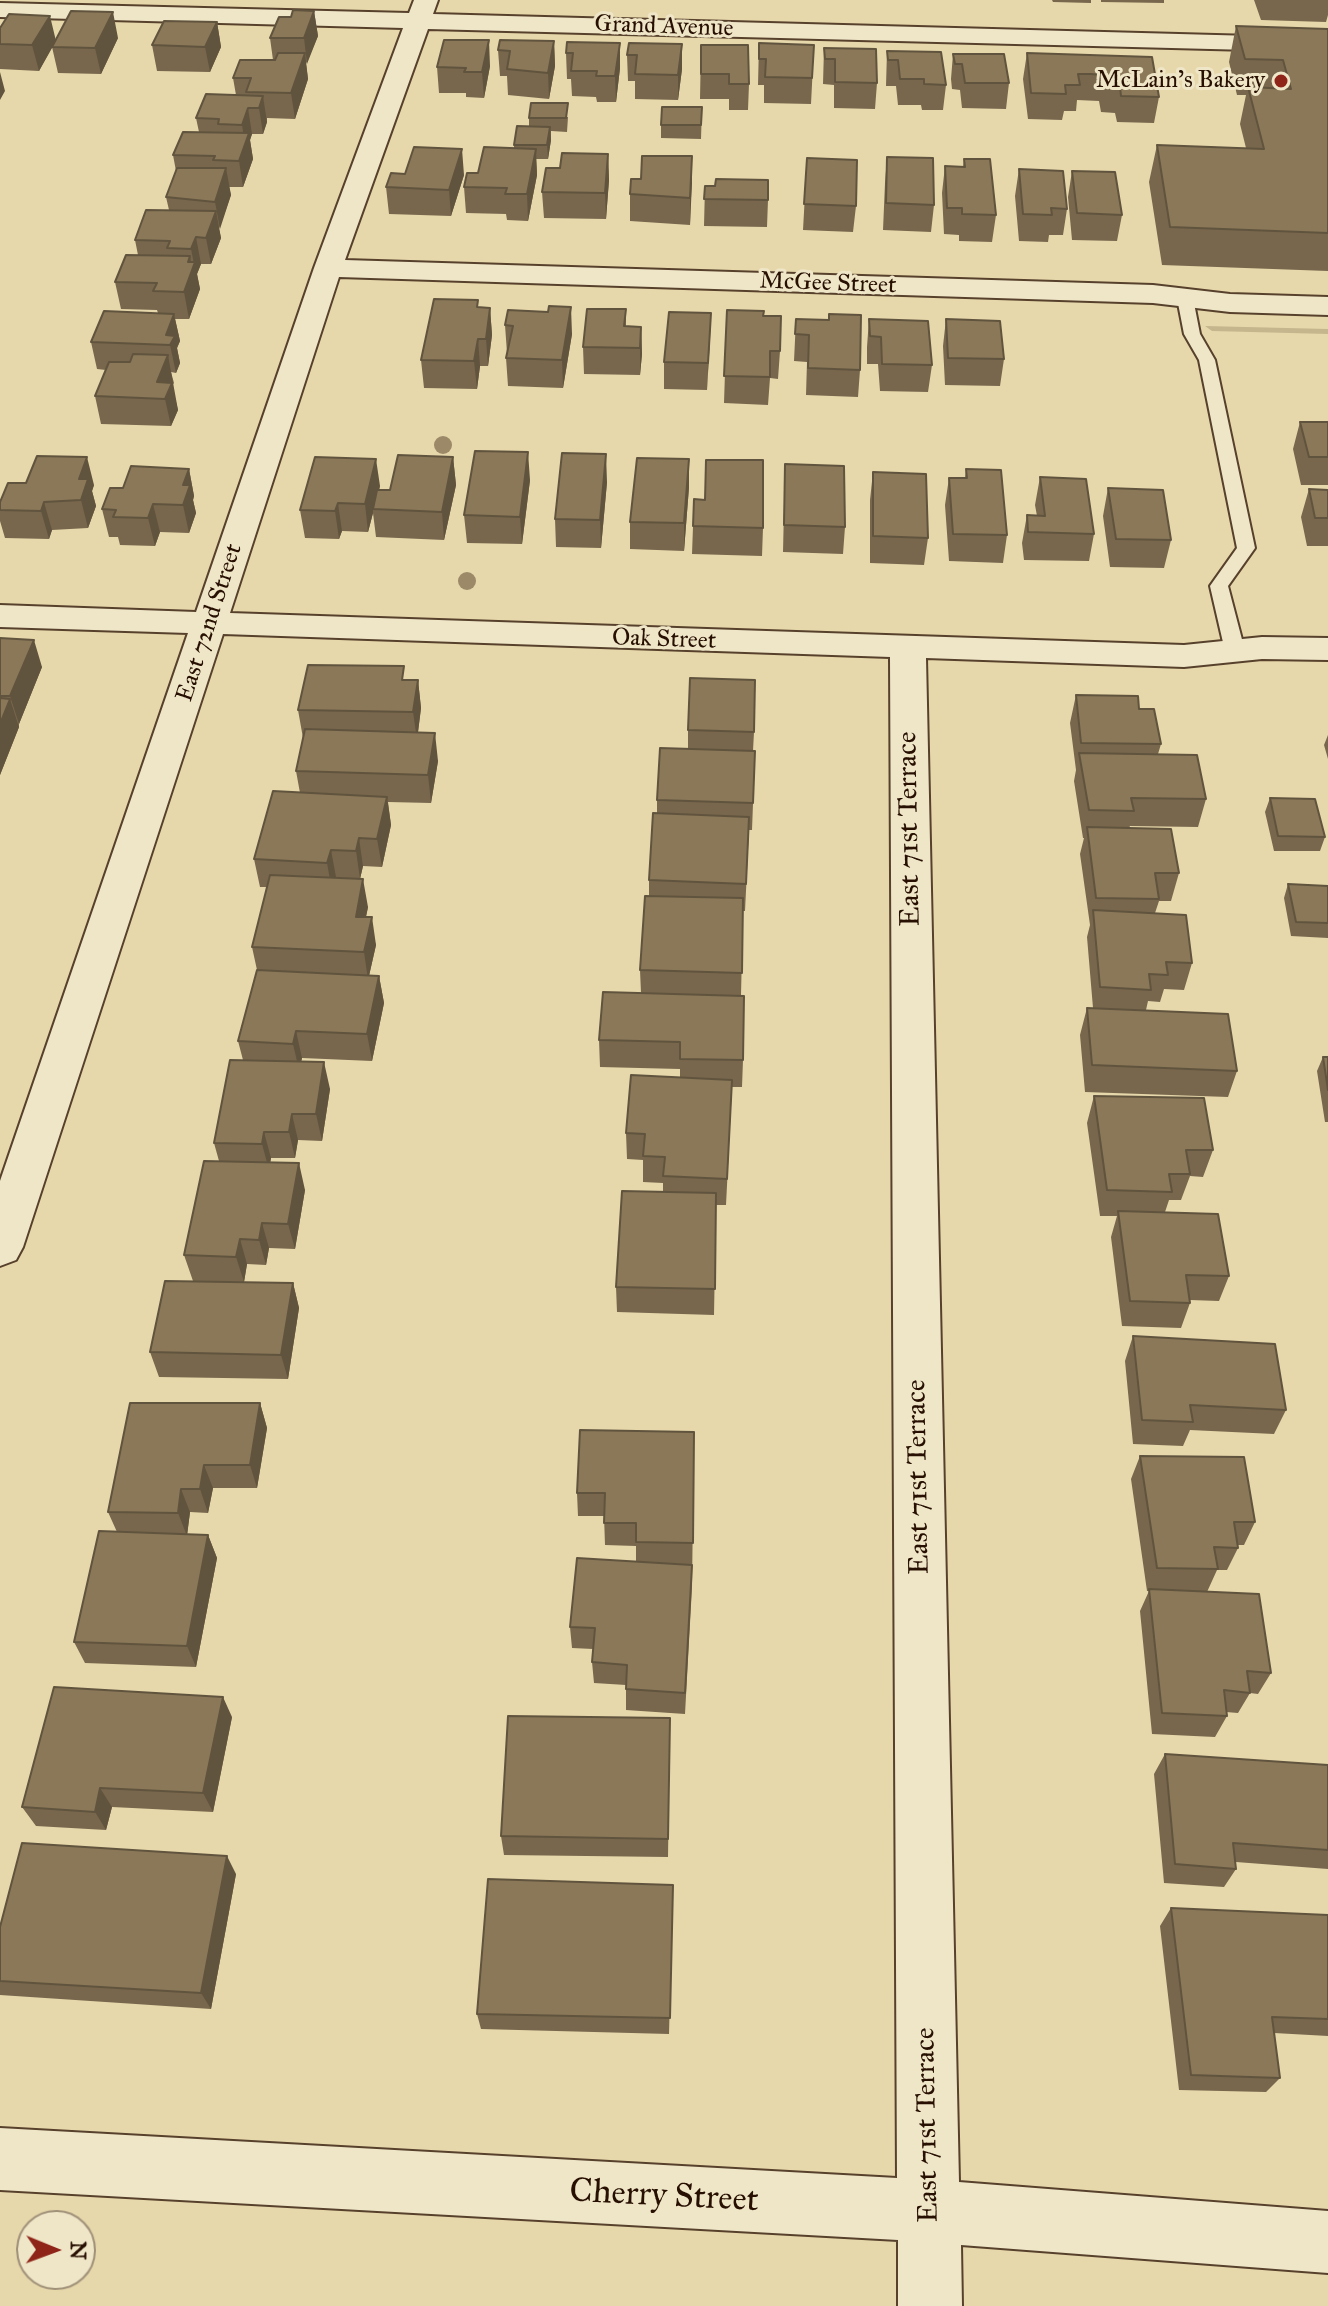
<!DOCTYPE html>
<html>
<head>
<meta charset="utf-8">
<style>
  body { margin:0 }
  #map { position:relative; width:1328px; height:2306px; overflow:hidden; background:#e7d8ab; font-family:"IM FELL Great Primer",serif }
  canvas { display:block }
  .north { position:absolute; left:16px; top:2210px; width:80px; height:80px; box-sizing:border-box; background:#efe6c8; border:2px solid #9f9078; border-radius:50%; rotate:91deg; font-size:22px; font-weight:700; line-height:32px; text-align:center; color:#270f01 }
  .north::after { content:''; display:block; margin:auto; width:28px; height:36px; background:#8f2418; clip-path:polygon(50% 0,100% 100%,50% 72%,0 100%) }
</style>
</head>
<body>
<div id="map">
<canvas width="1328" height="2306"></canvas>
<div class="north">N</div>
</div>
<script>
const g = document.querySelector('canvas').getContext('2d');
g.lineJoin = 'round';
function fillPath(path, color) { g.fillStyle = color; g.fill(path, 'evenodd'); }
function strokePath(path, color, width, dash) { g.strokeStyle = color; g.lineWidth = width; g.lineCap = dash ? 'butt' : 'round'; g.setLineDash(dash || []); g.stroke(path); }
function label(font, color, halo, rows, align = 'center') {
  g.font = font + ' "IM FELL Great Primer",serif'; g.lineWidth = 6; g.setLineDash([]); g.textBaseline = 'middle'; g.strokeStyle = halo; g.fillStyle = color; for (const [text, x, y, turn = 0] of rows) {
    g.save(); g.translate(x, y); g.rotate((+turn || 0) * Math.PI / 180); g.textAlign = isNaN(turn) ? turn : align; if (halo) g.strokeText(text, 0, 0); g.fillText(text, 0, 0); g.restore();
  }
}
const green = new Path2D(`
  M1205,326L1328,329V334L1212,331Z`);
const lane = new Path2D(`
  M1185,293L1193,298L1200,334L1215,360L1255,548L1228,586L1245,651L1235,657L1225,651L1210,586L1237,548L1199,360L1184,334L1177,298Z`);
const street = new Path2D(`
  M414,0H438L433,14L1328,38V52L428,29L345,260L1153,285L1230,294L1328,297V315L1230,312L1153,303L339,277L230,613L1184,645L1262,637L1328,638V660L1262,659L1184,667L926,658L959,2182L1328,2211V2273L961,2245L962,2306H898V2240L0,2190V2128L897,2178L890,657L223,634L23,1247L16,1260L0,1266V1181L188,633L0,627V605L196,612L314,268L403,28L0,17V3L409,13Z`);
const trees = [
  [443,445],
  [467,581]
];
const wall = new Path2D(`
  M1052,0H1091V3L1053,2Z
  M1101,0H1164V3L1101,2Z
  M1254,0H1328V15L1326,22L1261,20Z
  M314,11L318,36L306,64L308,79L295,119L267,118V122L263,134H252L250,140L253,159L243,187H229L231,195L219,229L221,238L211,264H201L197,274L200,289L189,319H175L180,341L177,348L180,363L176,373L171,372L174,383L172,386L178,410L171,426L101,424L95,396L106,370L97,369L91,342L158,313L157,310L121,309L115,282L138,255L135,240L169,210L166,197L176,171L173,155L199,132L196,118L236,95L233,78L273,60L270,38L291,17Z
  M217,22L221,47L210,72L157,71L152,45Z
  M1236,26L1328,29V271L1162,265L1149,182L1157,145L1246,148L1240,124L1246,95H1237L1229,62Z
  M0,28L56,40L118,38L101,74L58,73L52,47L39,71L0,69Z
  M554,41L555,66L549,99L508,95L507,76H500L498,50Z
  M567,42L620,68L616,102H597L596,97L572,96L571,79H567L566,53Z
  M759,43L814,45L811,104L764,103V85H758Z
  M682,44V69L678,100L635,99V81H628L627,55Z
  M701,45L749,84L748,110H729V99H700Z
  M824,48L877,83L875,109L834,108V85L823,84Z
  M887,51L946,85L943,110H922L921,105H898L896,86H886Z
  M1027,53L1152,57L1159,97L1154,123L1117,122L1115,113L1101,112L1099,101L1077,100L1076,111H1064L1062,120L1028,119L1023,79Z
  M953,54L1009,83L1006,109L962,108L960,90L952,89L951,79Z
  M490,66L484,98L466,97V93H439L437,67Z
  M702,107L701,139L661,138V125Z
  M568,117L567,132L551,131V140L548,159H536L537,175L528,221L507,220L506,214L466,213L464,187L478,173L514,148V145L529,127V118Z
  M608,154L609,180L606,219L544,218L542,192L560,168Z
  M692,156L690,225L630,221V194L641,179Z
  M887,157L934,205L931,232L883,230L885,183Z
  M807,158L856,206L853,232L803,230Z
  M964,159L996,215L992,242L959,241V235L944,234L942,193L945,166L963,167Z
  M1019,169L1067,209L1063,235H1049L1048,242L1019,241L1015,196Z
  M1072,171L1122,215L1117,241L1072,240L1068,197Z
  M464,175L451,216L389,214L386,187Z
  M705,186H715L768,200L767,227L704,226Z
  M479,307L490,308L492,335L488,366H480L477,389L424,388L421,360Z
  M626,309V326L641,327L642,354L640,375L584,374L583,347Z
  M508,310L572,334L563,388L508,386L506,358L507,353L505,325Z
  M727,310L764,316L780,351L778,379L770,378L768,405L724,403Z
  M711,313L707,390L664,389V362Z
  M796,319L860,370L858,397L806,395L807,362L794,361Z
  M869,319L932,365L928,392L880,391L878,364H867V347Z
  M946,319L1004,359L1000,386L945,385L943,346Z
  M1300,422H1328V485H1301L1293,449Z
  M453,457L456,485L444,540L376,537L373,513L368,532L342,531L339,539L305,538L300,510L380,486L379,490H390Z
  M785,464L845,527L843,554L783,552Z
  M189,469L194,496L193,500L196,513L189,533L160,532L155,546L120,545L118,537H109L102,509L123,488Z
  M966,469L1007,535L1003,563L949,561L945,505L949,478H965Z
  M873,472L928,538L924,565L870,563V500Z
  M1040,477L1094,534L1089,561L1024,560L1022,543L1027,515L1037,516L1035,505Z
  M530,480L522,544L467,543L464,515Z
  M607,482L601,548L556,547L555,519Z
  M94,485L92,491L96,506L88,528L52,530L49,539L5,538L0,521V502Z
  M689,487L684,551L630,549V522Z
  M1108,488L1171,540L1164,568L1110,567L1103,516Z
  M1309,489L1328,490V546H1307L1301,517Z
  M694,499L763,528L762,556L692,554Z
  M0,638L42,667L19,724V727L0,775Z
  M406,680H418L421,708L418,732L438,761L431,803L388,802L391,825L382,867L363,866L360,879L335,878L368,907L366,917L376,945L369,976H379L384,1003L372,1061L302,1058L301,1062L330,1089L322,1141L298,1140L295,1158H271L270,1163L305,1190L295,1249L269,1248L266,1265L247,1264L244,1282L293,1283L299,1308L288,1379L159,1377L150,1352L243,1282L193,1281L184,1255L219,1161L214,1143L243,1060L238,1041L257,970L252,947L267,887H260L254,859L300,793L296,771L303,738L298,710Z
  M1076,695L1139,709L1161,744L1158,754L1206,799L1198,827L1130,826L1129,828L1179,873L1171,901H1159L1155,913L1192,963L1184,990L1164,989L1160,1002L1148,1001L1146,1010L1237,1071L1228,1097L1085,1092L1080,1035L1087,1008H1093L1087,937L1090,925L1080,854L1084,838H1083L1074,781L1076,770L1070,723Z
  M688,730L754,732L753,751H755L752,830H749L745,911H743L741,995L743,1060L742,1087H732L726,1205H716L714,1315L617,1312L616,1287L663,1192V1183L643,1182V1160L627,1159L626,1133L680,1078V1069L600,1067L599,1040L641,993L640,970L649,896V880L657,813V800L688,749Z
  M1328,735V759L1324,745Z
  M1270,798L1325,837L1320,851H1274L1265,812Z
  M1288,884L1328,886V938L1291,936L1284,898Z
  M1323,1057H1328V1122H1325L1317,1071Z
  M1094,1096L1213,1150L1203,1177L1190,1176L1181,1200H1169L1165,1212L1229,1276L1219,1301L1190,1300V1303L1181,1328L1122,1326L1111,1237L1117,1216H1100L1087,1123Z
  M1133,1336L1286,1410L1274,1434L1190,1430L1183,1446L1133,1444L1125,1361Z
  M260,1403L267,1428L257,1488H213L208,1513L190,1512L187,1535H208L217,1558L196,1667L85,1663L74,1642L117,1532L108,1512Z
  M694,1432L692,1587L685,1714L626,1710V1685L594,1683L592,1662L593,1649L572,1648L570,1627L636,1561V1546L605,1545L604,1516H578L577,1493Z
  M1140,1456L1255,1522L1244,1545H1238V1548L1227,1570H1217L1207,1592L1271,1673L1258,1694L1250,1693L1238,1713L1226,1712L1227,1716L1215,1737L1152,1734L1140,1611L1149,1591H1147L1131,1479Z
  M232,1717L213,1812L112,1807L106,1830L36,1826L22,1807Z
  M670,1718L668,1857L504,1855L501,1836Z
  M1165,1754L1328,1765V1869L1236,1862V1869L1224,1887L1164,1883L1154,1774Z
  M236,1874L211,2009L0,1995V1927Z
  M673,1885L669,2034L481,2029L477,2014Z
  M1171,1908L1328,1915V2036L1274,2033L1280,2078L1266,2092L1179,2090L1160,1926Z`);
const shadedWall = new Path2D(`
  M314,11L318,36L307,64L304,38Z
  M113,12L118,38L101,74L95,48Z
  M50,16L56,41L39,71L32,45Z
  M217,22L221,47L210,72L205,47Z
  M489,40L490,66L484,98L482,72Z
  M554,41L555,66L549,99L548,73Z
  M620,43V68L616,102L615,76Z
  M682,44V69L678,100V75Z
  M305,53L308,79L295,119L291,93Z
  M0,72L5,91L0,100Z
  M263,96L267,122L263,134L259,108Z
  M248,108L252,134L250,140L253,159L243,187L239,161L245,144L242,125Z
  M550,127L551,140L548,159L547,145Z
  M462,149L464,175L451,216L449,190Z
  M536,149L537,175L528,221L527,194Z
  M608,154L609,180L606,219L605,193Z
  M692,156V183L690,225V198Z
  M226,168L231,195L220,229L215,202Z
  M216,211L221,238L211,264L206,238Z
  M196,237L201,264L197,274L200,289L189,319L184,292L190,256L192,268L194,264L191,249Z
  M571,307L572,334L563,388L562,360Z
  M490,308L492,335L488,366L486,339Z
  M711,313L710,340L707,390L708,363Z
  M174,314L180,341L177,348L180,363L176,373L170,345L166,335Z
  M641,327L642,354L640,375V348Z
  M478,339L480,366L477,389L474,361Z
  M168,355L178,410L171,426L165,399L157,382Z
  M528,452L530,480L522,544L520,517Z
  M606,454L607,482L601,548L600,520Z
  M87,457L94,485L92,491L96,506L88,528L81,500L79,479Z
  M453,457L456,485L444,540L442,512Z
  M376,459L380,486L374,509H373V513L368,532L365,504Z
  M689,459V487L684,551V523Z
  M189,469L194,496L193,500L196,513L189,533L183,505V485Z
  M44,502L52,530L49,539L41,511Z
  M338,503L342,531L339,539L335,511Z
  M153,504L160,532L155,546L148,518Z
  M34,640L42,667L19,724L10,696Z
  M418,680L421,708L417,740L413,712Z
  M10,699L19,727L0,775V724Z
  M435,733L438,761L431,803L428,775Z
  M387,797L391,825L382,867L377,839Z
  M359,838L363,866L360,879L356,851Z
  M331,850L336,877L332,891L327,863Z
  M363,879L368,907L360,944L356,917Z
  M372,917L376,945L368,980L364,952Z
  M379,976L384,1003L372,1061L367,1034Z
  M296,1031L302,1058L299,1070L293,1044Z
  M324,1062L330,1089L322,1141L316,1114Z
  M292,1114L298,1140L295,1158L289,1132Z
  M264,1132L271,1158L269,1170L262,1144Z
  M299,1163L305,1190L295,1249L288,1224Z
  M262,1223L269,1248L266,1265L259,1240Z
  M240,1239L247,1264L244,1282L236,1257Z
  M293,1283L299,1308L288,1379L281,1355Z
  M260,1403L267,1428L257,1488L250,1465Z
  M204,1465L213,1488L208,1513L200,1489Z
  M181,1489L190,1512L187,1536L178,1513Z
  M208,1535L217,1558L196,1667L187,1646Z
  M223,1697L232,1717L213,1812L203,1793Z
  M100,1788L112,1807L106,1830L95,1812Z
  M227,1856L236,1874L211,2009L201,1993Z`);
const building = new Path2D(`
  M293,10L314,11L304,38H270L279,17H291Z
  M71,11L113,12L95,48L52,47Z
  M9,14L50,16L32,45L0,44V28Z
  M164,21L217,22L205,47L152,45Z
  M1236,26L1328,29V233L1170,227L1157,145L1264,149L1248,87L1291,89L1283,60L1245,59Z
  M444,40H489L482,72H464L466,68L437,67Z
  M500,40L554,41L548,73L507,69L510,51L498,50Z
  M567,42L620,43L615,76H596L597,71H571L573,53H566Z
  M629,43L682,44L678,75L635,74L637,55H627Z
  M759,43L814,45L812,78L765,77L766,59H759Z
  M701,45H748L749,84H729V74H701Z
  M824,48L876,49L877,83L835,82V59H825Z
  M887,51L941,52L946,85L924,84V79H900L898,60H888Z
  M278,53H305L291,93L246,92L251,78H233L240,60H275Z
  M1027,53L1152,57L1159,97L1121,96L1120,87L1105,86L1103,75L1091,74H1078L1080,85H1065L1066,94L1031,93Z
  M953,54H1004L1009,83H965L962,64H955Z
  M206,94L263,96L259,108H248L242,125L218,124L219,119L196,118Z
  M531,103H568L566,118H529Z
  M662,107H702L701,125H661Z
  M517,126L550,127L547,145H514Z
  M183,132L249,133L239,161L213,160L215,156L173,155Z
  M414,147L462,149L449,190L386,187L391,173L405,174Z
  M484,147L536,149L527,194H505L507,188L464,187L467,173H478Z
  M562,153L608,154L605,193L542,192L546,168H560Z
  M642,156H692L690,198L630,194L631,179H641Z
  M887,157L933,158L934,205L886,203Z
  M807,158L857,160L856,206L804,204Z
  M964,159H990L996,215L962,214V208H947L945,166L965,167Z
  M177,168H226L215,202L166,197Z
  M1019,169L1063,171L1067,209L1051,208L1052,215L1023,214Z
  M1072,171L1115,172L1122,215L1077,213Z
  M716,179L768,180V200L704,199L705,186H715Z
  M146,210L216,211L206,238L196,237L191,249L167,248L170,241L135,240Z
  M126,255L190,256L188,262H195L184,292L153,291L157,283L115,282Z
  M434,299L478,300L477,307L490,308L486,339H478L474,361L421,360Z
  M549,306L571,307L562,360L506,358L513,326L505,325L508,310L548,312Z
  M587,309H626L624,326L641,327L640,348L583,347Z
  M727,310L764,311L763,316H781L780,351H770V377L724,376Z
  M104,311L174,314L166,335L175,336L170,345L91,342Z
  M669,312L711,313L708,363L664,362Z
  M829,314L861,315L860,370L808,368L809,335L795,334L796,319L829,320Z
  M869,319L928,321L932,365L882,364L881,337L870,336Z
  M946,319L1000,321L1004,359L948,358Z
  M133,354L168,355L157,382L172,383L165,399L95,396L109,362H130Z
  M1300,422H1328V457H1309Z
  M475,451L528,452L520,517L464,515Z
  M562,453L606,454L600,520L555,519Z
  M398,455L453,457L442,512L373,509L377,490H390Z
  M37,456L87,457L79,479H88L81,500L44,502L41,511L0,510V502L8,483H26Z
  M315,457L376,459L365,504L338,503L335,511L300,510Z
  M637,458L689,459L684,523L630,522Z
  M706,460H763V528L693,526L694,499L705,500Z
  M785,464L844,466L845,527L784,525Z
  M131,466L189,469L183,485H190L183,505L153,504L148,518L113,517L116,510L102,509L110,488H123Z
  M966,469L1001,470L1007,535L953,534L949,478H967Z
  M873,472L926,474L928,538L873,536Z
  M1040,477L1086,479L1094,534L1028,532L1027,515L1045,516Z
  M1108,488L1163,490L1171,540L1116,539Z
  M1309,489L1328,490V518H1315Z
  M0,638L34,640L10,696H0Z
  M308,665L404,666L402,680H418L413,712L298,710Z
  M690,678L755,680L754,732L688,730Z
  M1076,695L1138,696L1139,709H1154L1161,744L1081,743Z
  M0,698L10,699L0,724Z
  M305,729L435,733L428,775L296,771Z
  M660,748L755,751L753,803L657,800Z
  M1079,753L1197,755L1206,799L1131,798L1134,811L1089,810Z
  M273,791L387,797L377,839L359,838L356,851L331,850L327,863L254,859Z
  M1270,798L1315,799L1325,837L1278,836Z
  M653,813L749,817L746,884L649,880Z
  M1087,827L1171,829L1179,873H1155L1159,899L1096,898Z
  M270,875L363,879L356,917H372L364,952L252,947Z
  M1288,884L1328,886V923L1296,922Z
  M645,896L743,898L742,973L640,970Z
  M1093,910L1186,915L1192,963L1166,962L1168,975L1149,974L1151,990L1100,987Z
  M257,970L379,976L367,1034L296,1031L293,1044L238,1041Z
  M603,992L744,996L743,1060L680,1059V1042L599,1040Z
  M1087,1008L1228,1014L1237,1071L1092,1065Z
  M1323,1057H1328V1090Z
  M230,1060L324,1062L316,1114H292L289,1132H264L262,1144L214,1143Z
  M631,1075L732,1080L727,1179L663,1176L665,1157L643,1156L645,1134L626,1133Z
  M1094,1096L1204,1098L1213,1150H1186L1190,1174H1169L1172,1192L1107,1190Z
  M204,1161L299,1163L288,1224L262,1223L259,1240L240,1239L236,1257L184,1255Z
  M622,1191L716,1193L715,1289L616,1287Z
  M1118,1211L1218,1214L1229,1276L1186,1275L1190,1303L1130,1301Z
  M165,1281L293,1283L281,1355L150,1352Z
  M1133,1336L1275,1344L1286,1410L1190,1405L1193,1422L1142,1420Z
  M130,1403H260L250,1465H204L200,1489H181L178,1513L108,1512Z
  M580,1430L694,1432L693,1543L636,1542V1523H604L605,1493H577Z
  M1140,1456L1244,1457L1255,1522H1234L1238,1548L1214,1547L1218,1569L1157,1568Z
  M99,1531L208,1535L187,1646L74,1642Z
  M577,1558L692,1565L685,1693L626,1689L627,1665L592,1662L595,1628L570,1627Z
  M1149,1589L1259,1594L1271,1673L1247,1671L1250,1693L1224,1690L1227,1716L1162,1713Z
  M54,1687L223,1697L203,1793L100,1788L95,1812L22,1807Z
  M508,1716L670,1718L668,1839L501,1836Z
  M1165,1754L1328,1765V1850L1233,1843L1236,1869L1175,1864Z
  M22,1843L227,1856L201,1993L0,1981V1927Z
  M488,1879L673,1885L670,2018L477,2014Z
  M1171,1908L1328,1915V2019L1272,2017L1280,2078L1191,2075Z`);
const markers = [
  [1281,81,8,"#8f2418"]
];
const farStreetnames = [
  ["Grand Avenue",664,27,2],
  ["McGee Street",828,284,2],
  ["East 72nd Street",210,623,-72],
  ["Oak Street",664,640,2]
];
const farPoinames = [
  ["McLain's Bakery",1265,81]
];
const streetNames = [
  ["East 71st Terrace",910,829,-91],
  ["East 71st Terrace",919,1477,-91],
  ["East 71st Terrace",928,2125,-91]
];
const nearStreetnames = [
  ["Cherry Street",664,2197,3]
];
fillPath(green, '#c6b68e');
strokePath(lane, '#57412c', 4);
strokePath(street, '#57412c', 4);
fillPath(lane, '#efe6c8');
fillPath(street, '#efe6c8');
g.fillStyle = '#9c8968';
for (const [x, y] of trees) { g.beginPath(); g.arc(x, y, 9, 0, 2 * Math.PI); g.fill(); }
fillPath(wall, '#78674d');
fillPath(shadedWall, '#61543e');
fillPath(building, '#8b7859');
strokePath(building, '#61543e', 2);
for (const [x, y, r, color] of markers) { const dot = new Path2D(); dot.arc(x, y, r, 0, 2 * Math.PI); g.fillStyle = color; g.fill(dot); strokePath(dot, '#efe6c8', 3); }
label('24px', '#270f01', '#efe6c8', farStreetnames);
label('24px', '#270f01', '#efe6c8', farPoinames, 'right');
label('28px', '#270f01', '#efe6c8', streetNames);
label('34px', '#270f01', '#efe6c8', nearStreetnames);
</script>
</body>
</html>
